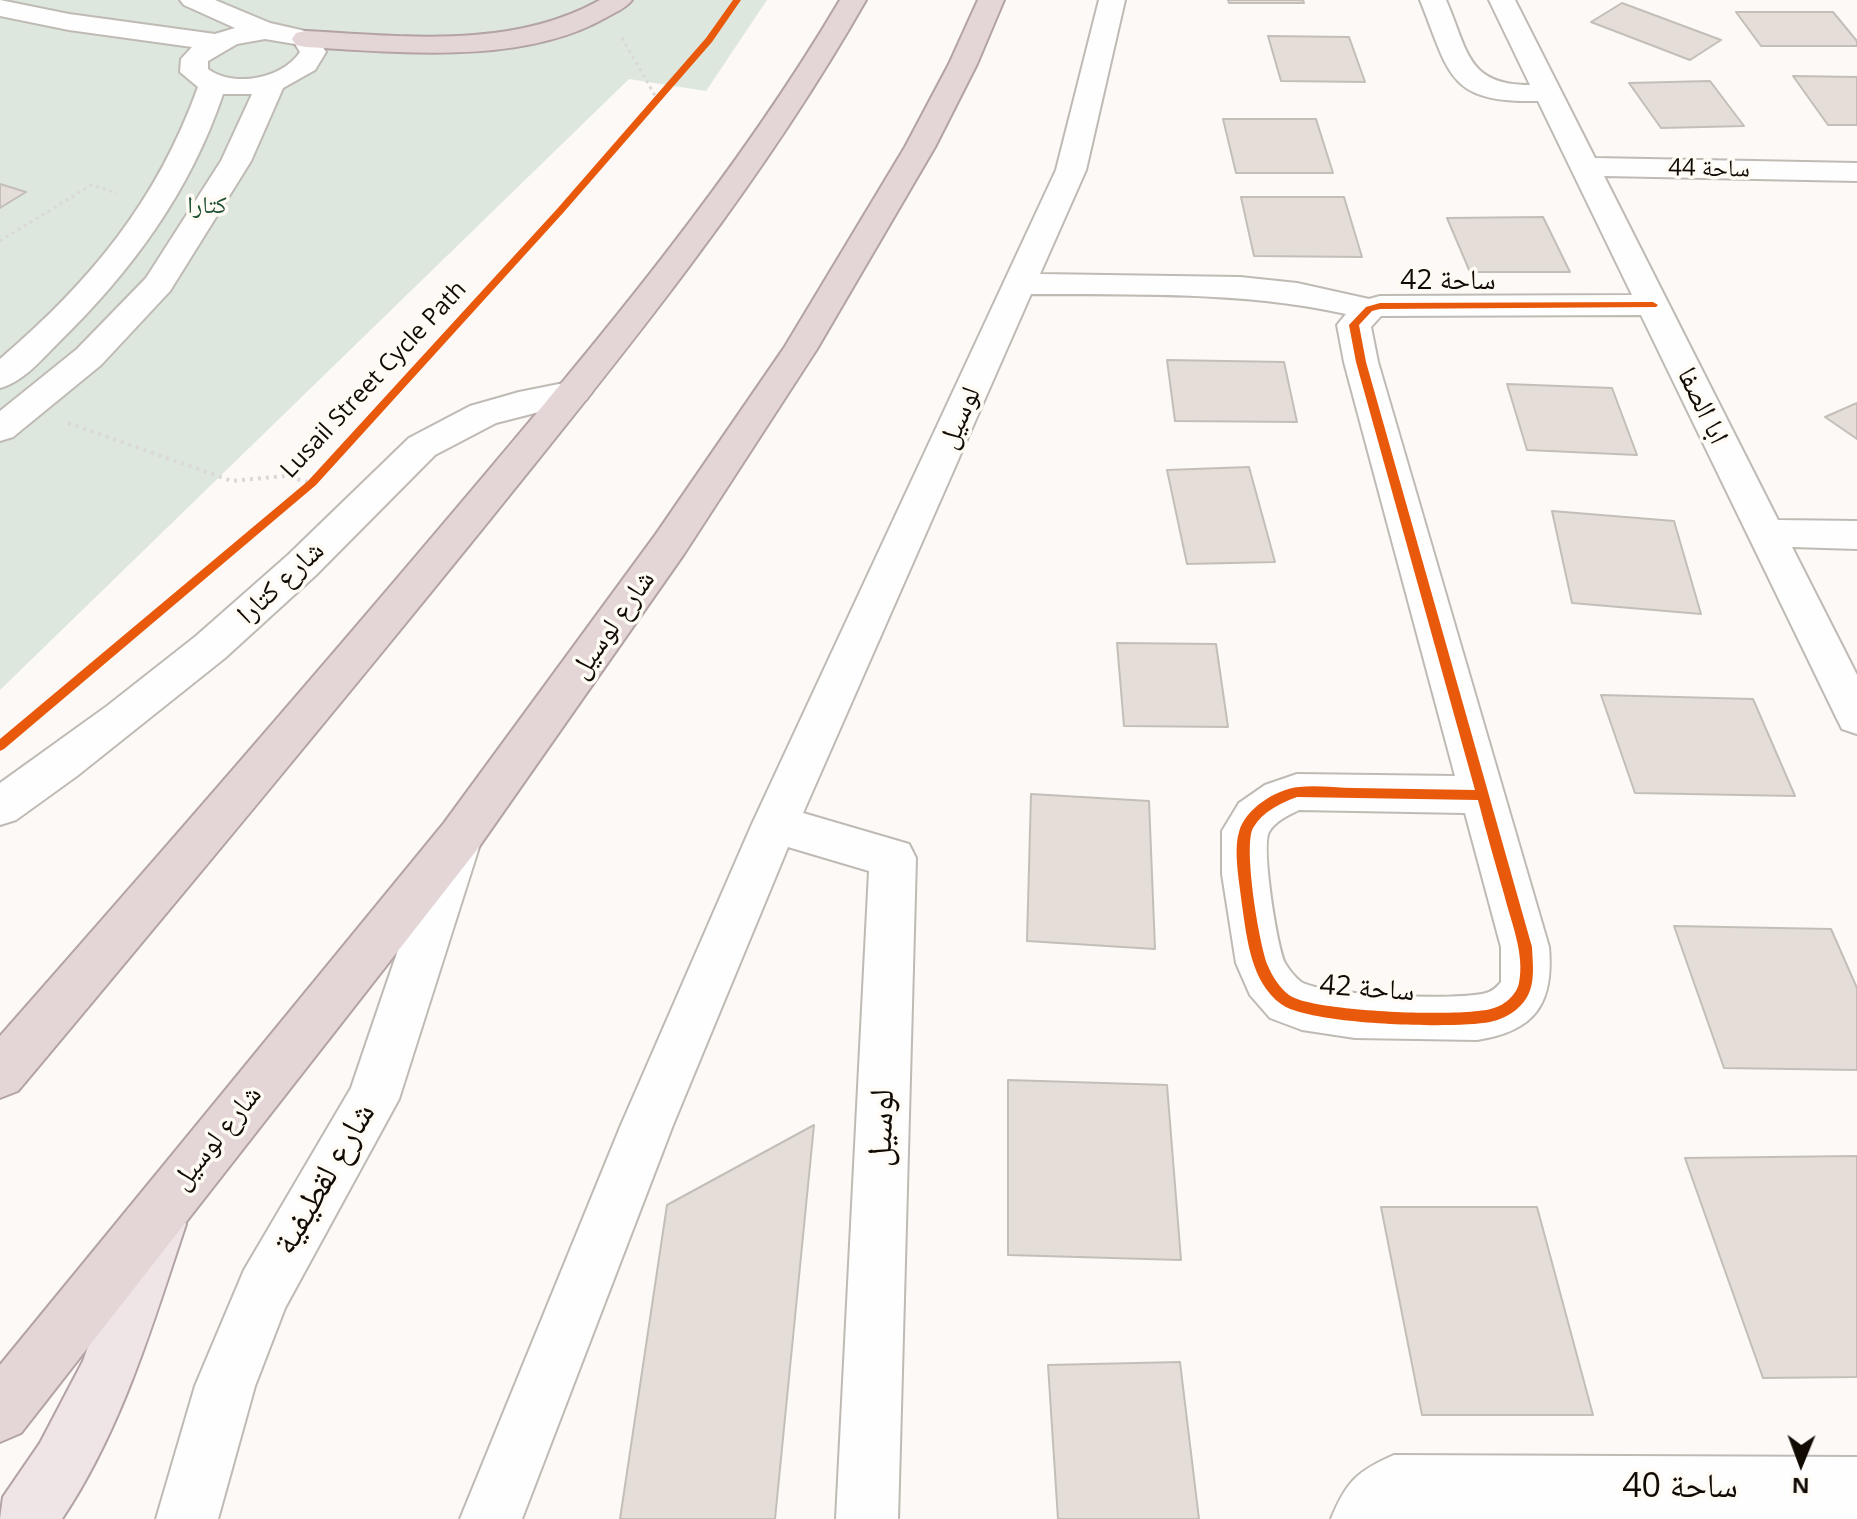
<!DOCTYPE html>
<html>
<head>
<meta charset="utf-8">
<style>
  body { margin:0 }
  #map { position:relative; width:1857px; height:1519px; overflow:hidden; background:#fcf9f6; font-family:"Open Sans",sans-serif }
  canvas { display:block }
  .north { position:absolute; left:1761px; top:1423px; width:80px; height:80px; -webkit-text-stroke:6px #fefaf4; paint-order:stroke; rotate:181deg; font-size:22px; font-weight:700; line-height:32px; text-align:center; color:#120b04 }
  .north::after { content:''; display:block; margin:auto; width:28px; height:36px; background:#120b04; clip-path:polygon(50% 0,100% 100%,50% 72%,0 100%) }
</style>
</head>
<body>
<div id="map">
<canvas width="1857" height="1519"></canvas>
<div class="north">N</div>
</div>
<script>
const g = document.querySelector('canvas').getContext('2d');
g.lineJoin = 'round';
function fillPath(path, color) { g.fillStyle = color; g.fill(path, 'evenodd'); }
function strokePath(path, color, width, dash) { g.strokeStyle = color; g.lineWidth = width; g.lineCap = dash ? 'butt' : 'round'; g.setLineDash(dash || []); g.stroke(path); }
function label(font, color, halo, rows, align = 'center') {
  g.font = font + ' "Open Sans","Noto Naskh Arabic",sans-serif'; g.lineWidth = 7; g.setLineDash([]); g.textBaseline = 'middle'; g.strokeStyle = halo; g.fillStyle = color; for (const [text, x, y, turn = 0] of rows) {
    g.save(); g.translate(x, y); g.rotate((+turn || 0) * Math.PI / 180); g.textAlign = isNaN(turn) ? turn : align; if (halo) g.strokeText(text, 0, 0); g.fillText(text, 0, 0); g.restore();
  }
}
const green = new Path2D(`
  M0,0H767L706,91L629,79L0,690Z`);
const building = new Path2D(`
  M1228,0H1303L1304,3H1229Z
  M1622,3L1721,40L1690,60L1591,22Z
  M1736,12H1833L1857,41V46H1761Z
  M1268,36L1349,37L1365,82L1281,81Z
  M1793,76L1857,77V125H1828Z
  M1710,81L1744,126L1661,128L1629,83Z
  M1223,119H1316L1333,173H1236Z
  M0,184L26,192L0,208Z
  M1241,197H1344L1362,257L1254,256Z
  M1543,217L1570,272H1470L1447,218Z
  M1167,360L1284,362L1297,422L1175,421Z
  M1507,384L1612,388L1637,455L1527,450Z
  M1857,403V439L1825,417Z
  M1249,467L1275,562L1187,564L1167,470Z
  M1552,511L1674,521L1701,614L1572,603Z
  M1117,643L1216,644L1228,727L1124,726Z
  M1601,695L1753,699L1795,796L1635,793Z
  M1031,794L1149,801L1155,949L1027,941Z
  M1674,926L1831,929L1857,988V1070L1724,1068Z
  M1008,1080L1167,1085L1181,1260L1008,1255Z
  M814,1125L775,1519H620L667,1205Z
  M1857,1156V1377L1763,1378L1685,1158Z
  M1381,1207H1537L1593,1415H1422Z
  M1180,1362L1199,1519H1058L1048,1365Z`);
const pathFar1 = new Path2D(`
  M622,38L657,99
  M0,241L91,185L117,193`);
const path = new Path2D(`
  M68,423L232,481L285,476L312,483`);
const minor = new Path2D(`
  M0,0L69,14L215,34L235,28L184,5L180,0H215L270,23L314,33L326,52L315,70L283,88L251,161L170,291L101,365L13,437L0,441V411L77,349L146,278L221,161L252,94H223C190,192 131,272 58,343C41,360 23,382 0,388V359C91,281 157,201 198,87L180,72L181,59L192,47L69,30L0,16ZM265,39L295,44L300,52C282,79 234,88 208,69V61L237,44Z
  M1099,0H1125L1086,170L1040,274L1240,277L1297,283L1369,299L1380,296L1632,295L1538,101C1447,103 1450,74 1420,0H1446C1468,50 1466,85 1530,85L1489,0H1515L1595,158L1857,163V181L1604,176L1778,520L1857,521V549L1792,547L1857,675V734L1842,729L1836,717L1641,315L1381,316L1371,327L1378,362L1549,947C1554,1004 1535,1031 1477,1040L1355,1038L1302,1030L1270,1018L1250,995L1236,963L1222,874V831L1239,803L1265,785L1297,774L1455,776L1344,362L1337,325L1346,314C1243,291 1137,295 1031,294L803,813L909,844L916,858L898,1519H836L869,871L788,847L673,1125L522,1519H460L621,1125L752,824L1056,170ZM1299,810L1465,813L1501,947V982C1497,987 1493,991 1486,993C1458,1001 1325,996 1301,982C1295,977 1289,970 1285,963C1277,948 1261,846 1269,832C1275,821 1289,815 1299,810Z
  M574,381L586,384L592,392L586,400L496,423L435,455L316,575L225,658L77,776L16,820L0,825V783L107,706L196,636L288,555L409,438L470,406L519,392Z
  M458,822L474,827L481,841L399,1099L285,1308L255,1386L218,1519H156L195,1386L244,1270L351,1088L435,841L442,827Z
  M1394,1455L1857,1457V1519H1331C1346,1482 1357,1471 1394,1455Z`);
const major = new Path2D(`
  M158,1196L178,1204L186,1224C152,1326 122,1429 62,1519H0L3,1497L40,1443L83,1361L138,1204Z`);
const highway = new Path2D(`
  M600,0H632C626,8 616,12 607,17C522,66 399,52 305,47L296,45L292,39L296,33L305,31C403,36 511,50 600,0Z
  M840,0H866C761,185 625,352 492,517C336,710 177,901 18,1091L0,1098V1036C155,860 309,683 461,503C596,343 733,181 840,0Z
  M978,0H1004L977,64L935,147L817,349L684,554L476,851L21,1433L0,1442V1365L444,823L656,534L784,348L905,147L949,64Z`);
const cycleway = new Path2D(`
  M733,0H741L712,42L563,213L316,485L4,749L0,751V739L308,481L557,209L706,38Z
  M1653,302L1658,305L1656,307L1380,309L1372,311L1359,325L1366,362L1532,947C1533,970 1537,992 1517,1009C1510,1015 1500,1020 1490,1022C1454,1029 1309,1025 1281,1004C1251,982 1247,939 1242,905C1240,885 1233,852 1239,832C1245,809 1276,789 1299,787C1317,785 1336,788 1354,788C1394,789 1434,789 1475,790L1356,362L1349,325L1366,307L1380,303ZM1297,797L1478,800C1486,831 1495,863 1504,894C1511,922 1525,954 1519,983C1517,994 1505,1005 1494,1008C1466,1018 1311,1012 1289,995C1280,988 1272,976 1268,966C1259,945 1243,846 1253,828C1263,811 1281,803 1297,797Z`);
const farStreetnames = [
  ["ساحة 44",1709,169,1],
  ["Lusail Street Cycle Path",374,380,-47]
];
const farParknames = [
  ["كتارا",207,206]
];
const streetNames = [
  ["ساحة 42",1448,281],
  ["ابا الصفا",1702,406,64],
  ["لوسيل",960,418,-66],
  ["شارع كتارا",281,583,-43],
  ["شارع لوسيل",613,625,-55],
  ["ساحة 42",1367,989,4],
  ["شارع لوسيل",217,1138,-51]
];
const nearStreetnames = [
  ["لوسيل",882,1128,-88],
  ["شارع لقطيفية",325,1179,-60],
  ["ساحة 40",1680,1487]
];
fillPath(green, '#dde7de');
fillPath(building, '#e5ded8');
strokePath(building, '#c3beb8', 2);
strokePath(minor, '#bfbab4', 4);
strokePath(major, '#b4a3a4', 4);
strokePath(highway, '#b4a3a4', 4);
strokePath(pathFar1, '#dad9d8', 3, [3, 4]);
strokePath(path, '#dad9d8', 4, [3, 5]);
fillPath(minor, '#fffefe');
fillPath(major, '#efe5e7');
fillPath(highway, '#e4d5d7');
fillPath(cycleway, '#e8590c');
label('24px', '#120b04', '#fefaf4', farStreetnames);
label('24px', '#1e4f31', '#fefaf4', farParknames);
label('28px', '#120b04', '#fefaf4', streetNames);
label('34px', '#120b04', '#fefaf4', nearStreetnames);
</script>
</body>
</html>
